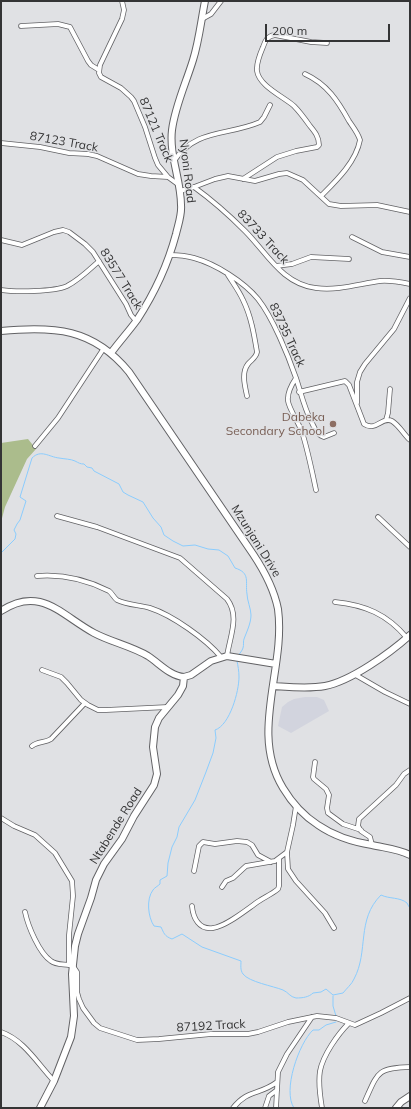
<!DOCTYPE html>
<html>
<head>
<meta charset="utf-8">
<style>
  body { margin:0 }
  #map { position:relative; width:411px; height:1109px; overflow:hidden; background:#e0e1e4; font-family:Mulish,sans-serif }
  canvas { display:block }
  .frame { position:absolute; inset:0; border:2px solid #343435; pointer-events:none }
  .scale { position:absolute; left:265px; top:24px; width:125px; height:18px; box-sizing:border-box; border:2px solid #343435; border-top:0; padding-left:5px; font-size:12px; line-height:14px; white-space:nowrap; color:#343435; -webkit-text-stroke:3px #e0e1e4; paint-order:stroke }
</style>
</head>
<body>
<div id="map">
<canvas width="411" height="1109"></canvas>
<div class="frame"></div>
<div class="scale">200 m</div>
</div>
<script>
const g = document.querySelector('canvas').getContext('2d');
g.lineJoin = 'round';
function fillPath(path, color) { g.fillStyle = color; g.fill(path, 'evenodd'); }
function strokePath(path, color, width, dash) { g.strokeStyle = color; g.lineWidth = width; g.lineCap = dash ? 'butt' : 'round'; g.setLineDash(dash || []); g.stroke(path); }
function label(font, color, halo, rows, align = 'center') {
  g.font = font + ' Mulish,sans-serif'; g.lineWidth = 3; g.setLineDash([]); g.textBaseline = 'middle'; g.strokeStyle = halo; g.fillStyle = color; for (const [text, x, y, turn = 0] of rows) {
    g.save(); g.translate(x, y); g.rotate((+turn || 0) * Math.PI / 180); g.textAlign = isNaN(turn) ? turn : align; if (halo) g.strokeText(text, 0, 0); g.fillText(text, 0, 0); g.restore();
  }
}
const built = new Path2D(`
  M305,697H317L324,700L329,711L291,733L278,726L282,707L288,702L294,699Z`);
const green = new Path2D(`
  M28,439L36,449L27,459L5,507L1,522V443Z`);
const stream = new Path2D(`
  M1,553L15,539L16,534L14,530L17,524L20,520L26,501L20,497L32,458C41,449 49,457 59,458C64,459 71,459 75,461C79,463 80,464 84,464L87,467L92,468L94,471L119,484L123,492L128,495L143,502L153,518L161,527L164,535L173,541L183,546L195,545L208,549L219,550L228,556L235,568C251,573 245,582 247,594C247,600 251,609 251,615C251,623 247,631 244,639C243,641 244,645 243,648C242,651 240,653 238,656
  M237,661C238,666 239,671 239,677C239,691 230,725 215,730L216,738L213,753L206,772L195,800L179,827L177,837L172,847L168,863L167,876L160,880V884C158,886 154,888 153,890C146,899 148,917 154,926L161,927C164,933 164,936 172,939L182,934L202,947L241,961C241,965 240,970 243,974C249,982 273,986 283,990C288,992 290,997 296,998C303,998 309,997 313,993L321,992L326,989L333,995L343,993C346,989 352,984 354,979C369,951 356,920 381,895C389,899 400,897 407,903C408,905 409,907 410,908
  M333,996V1006L336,1016
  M294,1108C282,1091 299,1043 313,1030H319L326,1025L336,1022`);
const street = new Path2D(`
  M122,1L124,10L122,19L100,65L99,73L101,77L121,88L131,97L134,101L145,127L155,158L158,165L168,177L179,185
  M202,19L211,14L221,1
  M21,26L58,24L70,27L88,61L91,65L99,70
  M305,74C327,84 338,101 349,121C353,127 358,133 360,140C356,162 336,181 321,196
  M1,143L40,147L69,153L88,154L97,156L138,174L151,176L168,177
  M174,161C196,128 228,136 260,122L264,117L270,105
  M243,179L277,157L296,151L317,147L319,145C319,137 315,132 310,126C305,119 300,112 294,106C284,97 259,86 257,71C256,63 260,54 263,47C265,41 267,36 275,35L311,42L327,43
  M194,187L215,179L228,176L255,181L279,174L287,173L303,180L329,204L341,206L377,205L410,212
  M180,191L194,187C212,200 229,215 245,231C267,253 282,284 316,288C337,291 359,284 380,281C390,280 400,282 410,284
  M352,237L382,252L410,257
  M1,240L22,245L54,232L63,230L69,232L85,244L93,252L126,304L131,315L136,321
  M170,255C178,255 187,256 194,258C216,264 244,282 258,299C273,318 288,355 296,378C301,393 304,407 311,421C315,428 316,435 324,437L334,433
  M276,266L292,264L311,257L349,259
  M228,275C233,283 239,291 243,300C251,316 254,334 257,352C256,358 251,360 248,364C241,373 245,386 247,396
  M1,290C15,292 54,292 67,286C79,280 89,270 99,261
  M296,378C292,384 287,393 288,401C289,409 299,423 302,432C308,451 312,471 316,490
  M299,392L345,381L349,385L364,424C376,432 382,416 392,421C399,425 404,435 410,440
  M357,403V382L360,372L365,364L394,329L410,298
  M386,420L388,413L390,389
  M35,446L58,418L104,348
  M57,516L97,527L180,558L227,599C240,616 230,636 227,656
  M378,517L410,547
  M37,576C61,574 87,580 109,591C112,593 114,598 117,600C127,605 140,605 150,608C172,615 206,639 221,657
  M335,602C365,605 387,614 407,638
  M42,670L61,677L67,683L81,700L88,705L98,710H106L168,707
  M354,674L385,692L410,704
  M32,746C38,741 45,743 51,739L85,703
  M315,762L313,777L314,779L326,789L329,795L327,808L328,813L343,824L361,830
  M296,806L293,825L287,852L288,869L296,881L325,913L334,928
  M1,818L14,826L35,835L55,853L72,881L73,896L69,935V965L73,966L77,972V992L79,999L83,1008L94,1023L100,1028L137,1040L159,1039L211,1034H248L258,1032L288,1022L317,1016L336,1018L355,1025L381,1013L410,998
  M372,845L370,837L361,831L358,826L359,819L396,785L404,774L410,770
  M194,871L199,846L203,842L215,844L237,841L247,842L252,845L258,855L271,862
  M222,887L226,881L233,878L246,866L275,861L287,852
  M192,906C193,918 199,930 213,928C227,926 247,909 259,901C265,897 272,894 278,889L279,886V859
  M25,912C28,926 39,953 51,961C56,965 63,964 69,965
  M1,1032C24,1040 37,1063 54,1081
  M365,1101C378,1072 377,1068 410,1067
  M233,1108C248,1089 260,1095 277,1082
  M265,1108L269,1096L277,1090
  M276,1108L278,1072L287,1054L312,1017
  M322,1108C320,1096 318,1083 320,1071C323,1055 338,1034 349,1023`);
const secondary = new Path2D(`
  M1,331C54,326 93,328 129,372L253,554C265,572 274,589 278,609C286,669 249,732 283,788C292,803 304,816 318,825C334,836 353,842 372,845C385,848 398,849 410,855
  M111,353C119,342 129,331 137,320C154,294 168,264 176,234C178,225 182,215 181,205C181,180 169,155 172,130C175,106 186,83 193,60C199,41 201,21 205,1
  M1,611C40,585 61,615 94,633C111,642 131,646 148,656C159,663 170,676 184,677
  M184,677L191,675L211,661L227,656L276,664
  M273,686C290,687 308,689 325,686C351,681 390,653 410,635
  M40,1108L54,1081L71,1037L74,1016L72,974L75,946L78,934L91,898L96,880L104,864L122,839L134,816L154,785L157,774L153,747L155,727L159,718L178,695L183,686L184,677
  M396,1108L401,1102L410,1096`);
const markers = [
  [333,424,4,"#8d6e63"]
];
const streetNames = [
  ["87121 Track",156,130,67],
  ["87123 Track",64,142,10],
  ["Nyoni Road",187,171,83],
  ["83733 Track",263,237,47],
  ["83577 Track",121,279,58],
  ["83735 Track",287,335,65],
  ["Mzunjani Drive",256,541,58],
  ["Ntabende Road",116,826,-58],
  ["87192 Track",211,1026,-3]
];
const educationNames = [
  ["Dabeka",325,417],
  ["Secondary School",325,431]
];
fillPath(built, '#d2d4de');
fillPath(green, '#abbc8c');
strokePath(stream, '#8bccfd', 1);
strokePath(street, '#626265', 5.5);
strokePath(secondary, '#626265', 8);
strokePath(street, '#fff', 4);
strokePath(secondary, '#fff', 6);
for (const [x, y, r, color] of markers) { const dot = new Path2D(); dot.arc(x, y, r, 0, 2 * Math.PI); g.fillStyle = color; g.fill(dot); strokePath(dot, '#e0e1e4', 1.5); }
label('12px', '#343435', '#e0e1e4', streetNames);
label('12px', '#785e54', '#e0e1e4', educationNames, 'right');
</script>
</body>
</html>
